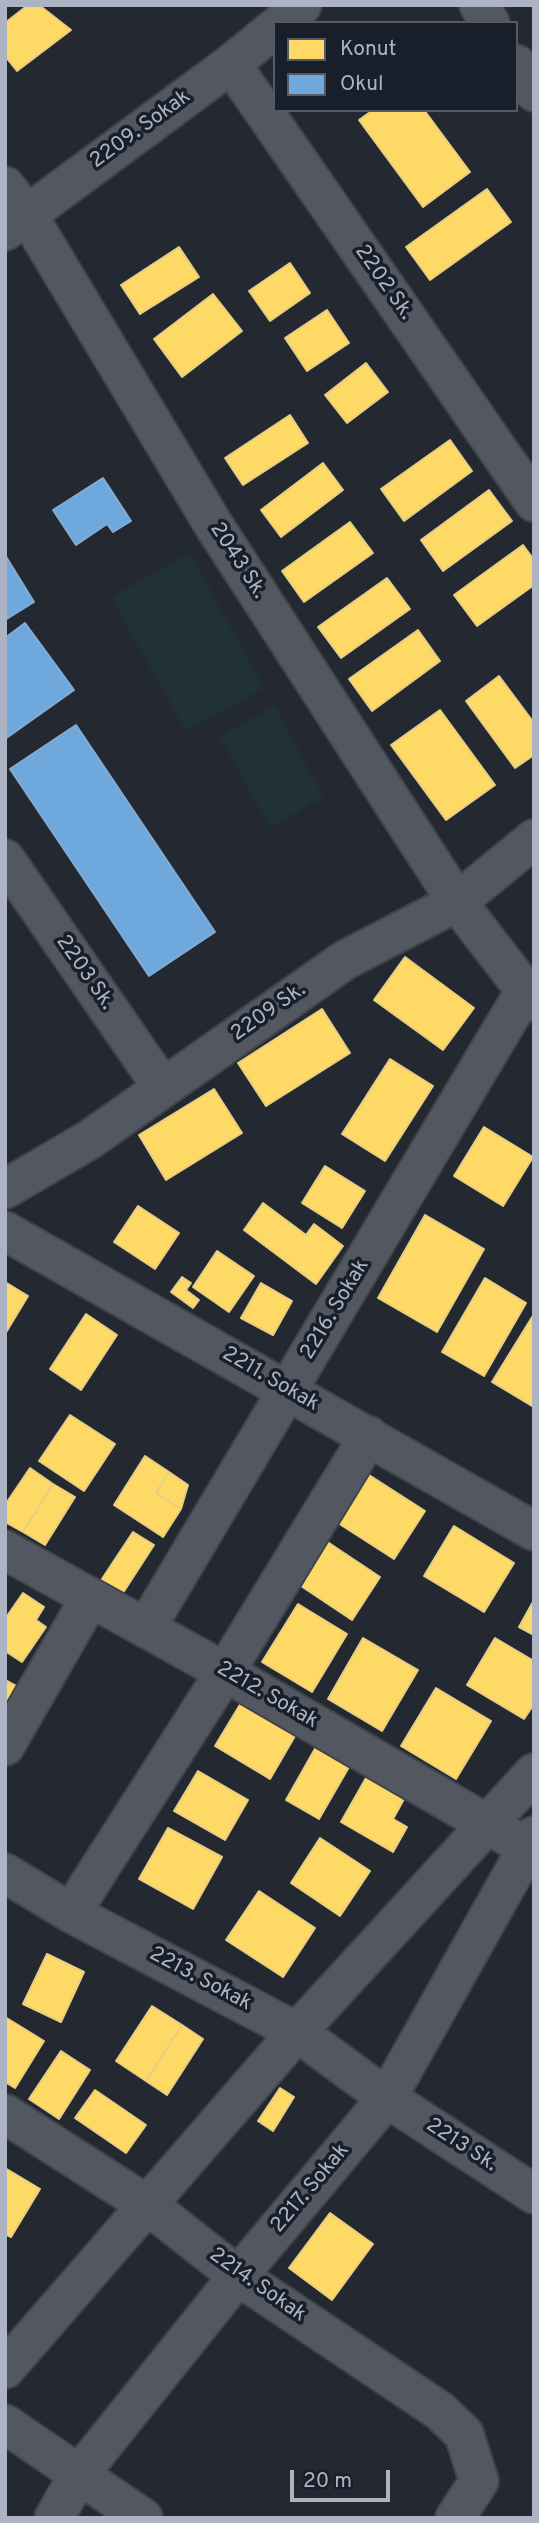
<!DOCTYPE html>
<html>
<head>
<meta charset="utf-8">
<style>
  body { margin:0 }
  #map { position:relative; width:539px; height:2523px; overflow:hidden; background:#242831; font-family:Overpass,sans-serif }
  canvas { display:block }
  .frame { position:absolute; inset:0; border:7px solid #acb4c3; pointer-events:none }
  .legend { position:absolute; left:273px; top:21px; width:245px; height:91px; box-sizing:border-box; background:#181f2b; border:2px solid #535b68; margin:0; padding:9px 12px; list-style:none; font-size:21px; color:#acb4c3 }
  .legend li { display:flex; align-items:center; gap:14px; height:35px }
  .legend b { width:35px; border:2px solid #535b68 }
  .scale { position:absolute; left:290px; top:2470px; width:100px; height:32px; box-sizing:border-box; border:4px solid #acb4c3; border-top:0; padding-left:9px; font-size:21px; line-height:24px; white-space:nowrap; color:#acb4c3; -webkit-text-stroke:5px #181f2b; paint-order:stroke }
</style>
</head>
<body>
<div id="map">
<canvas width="539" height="2523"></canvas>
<div class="frame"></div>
<ul class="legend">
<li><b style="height:19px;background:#ffd966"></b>Konut</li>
<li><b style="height:19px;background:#6fa8dc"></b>Okul</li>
</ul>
<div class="scale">20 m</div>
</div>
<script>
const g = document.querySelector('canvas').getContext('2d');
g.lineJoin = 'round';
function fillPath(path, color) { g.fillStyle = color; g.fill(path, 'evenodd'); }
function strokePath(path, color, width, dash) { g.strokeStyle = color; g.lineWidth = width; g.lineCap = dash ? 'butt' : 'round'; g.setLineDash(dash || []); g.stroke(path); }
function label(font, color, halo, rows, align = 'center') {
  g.font = font + ' Overpass,sans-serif'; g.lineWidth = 7; g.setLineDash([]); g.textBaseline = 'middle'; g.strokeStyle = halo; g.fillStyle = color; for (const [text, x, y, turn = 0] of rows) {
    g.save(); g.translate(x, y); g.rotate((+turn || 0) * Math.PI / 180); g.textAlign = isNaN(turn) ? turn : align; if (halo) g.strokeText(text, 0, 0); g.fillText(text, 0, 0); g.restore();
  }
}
const green = new Path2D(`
  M190,553L264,688L186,731L111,597Z
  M274,706L324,797L270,827L219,736Z`);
const homes = new Path2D(`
  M28,5H39L71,30L17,71L5,56V23Z
  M373,110H424L470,172L423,207L359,120Z
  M487,189L511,222L430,280L406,247Z
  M179,247L199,277L140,314L121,285Z
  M290,263L310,293L270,321L249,291Z
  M213,294L242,331L182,377L154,339Z
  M327,310L349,343L307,371L285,338Z
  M366,363L388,392L347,423L325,395Z
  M290,415L308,443L243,485L225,458Z
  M450,440L472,471L404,521L381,489Z
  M323,463L343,490L281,537L261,510Z
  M489,490L512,521L443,571L421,540Z
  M350,522L373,553L304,602L282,571Z
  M523,545L534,560V585L477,626L454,595Z
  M387,578L410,609L341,658L318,627Z
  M418,630L440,661L372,711L349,679Z
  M499,676L534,723V755L515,768L466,701Z
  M440,710L495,785L446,820L391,745Z
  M405,957L474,1008L443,1050L374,1000Z
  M322,1009L350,1053L266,1106L238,1063Z
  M390,1059L433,1086L385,1161L342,1134Z
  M214,1089L242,1133L166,1180L139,1135Z
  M484,1127L533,1157L503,1206L454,1176Z
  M325,1166L365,1191L342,1228L302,1203Z
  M263,1203L306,1235L314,1224L343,1246L316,1284L244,1230Z
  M138,1206L179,1233L155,1269L114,1242Z
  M425,1215L484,1249L437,1332L378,1298Z
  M217,1251L254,1276L229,1312L193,1287Z
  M182,1277L191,1283L186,1290L199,1300L193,1308L171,1292Z
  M485,1278L526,1303L484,1376L442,1352Z
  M5,1282L28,1296L5,1334Z
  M261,1283L292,1301L273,1335L241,1318Z
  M86,1314L117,1335L81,1390L50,1369Z
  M534,1314V1404L532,1406L492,1382Z
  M70,1415L115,1444L84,1491L39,1461Z
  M145,1456L169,1472L156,1493L181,1509L163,1537L114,1505Z
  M30,1468L53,1484L23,1532L5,1522V1505Z
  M169,1472L188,1485L181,1509L156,1493Z
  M369,1475L425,1511L394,1559L338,1523Z
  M53,1484L75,1497L45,1545L23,1532Z
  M454,1526L514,1563L484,1612L424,1576Z
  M133,1532L154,1545L119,1599L98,1585Z
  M326,1541L380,1577L352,1620L298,1584Z
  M23,1593L44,1607L36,1620L46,1627L22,1662L5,1651V1619Z
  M534,1600V1635L519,1627Z
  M298,1604L347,1634L312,1692L262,1662Z
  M363,1638L418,1670L382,1731L328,1699Z
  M495,1638L534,1661V1704L524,1719L467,1685Z
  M5,1680L18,1687L5,1707Z
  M436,1688L491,1721L456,1779L401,1746Z
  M241,1703L295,1736L270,1779L215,1746Z
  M316,1747L349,1767L319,1819L286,1800Z
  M198,1771L248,1800L225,1840L174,1811Z
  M366,1778L404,1799L393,1819L407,1827L393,1852L341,1822Z
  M168,1828L222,1857L193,1909L139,1879Z
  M320,1838L370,1871L340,1916L291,1883Z
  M259,1891L315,1928L283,1977L226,1940Z
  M47,1954L84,1972L61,2022L23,2004Z
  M152,2006L182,2025L146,2081L116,2061Z
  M5,2017L44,2041L15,2088L5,2082Z
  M182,2025L203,2039L167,2095L146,2081Z
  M61,2051L90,2070L59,2119L29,2099Z
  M280,2088L294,2097L273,2131L258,2121Z
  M95,2090L146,2125L126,2153L75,2118Z
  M5,2168L40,2189L11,2237L5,2234Z
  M330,2213L373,2244L332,2300L289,2268Z`);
const schools = new Path2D(`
  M103,478L131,521L113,532L107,524L76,545L53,510Z
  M5,555L34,602L5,620Z
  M25,623L74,690L5,739V638Z
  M76,725L215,932L149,976L10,769Z`);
const minor = new Path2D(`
  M479,5L490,23
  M281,23L302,5
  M231,64L534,502
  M516,64L534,92
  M5,186L27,214L213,524L457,902L534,1002
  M5,231L231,64L275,28
  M5,859L163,1088
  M5,1189L89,1140L345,960L457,902L534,839
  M5,1231L534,1531
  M5,1550L225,1672L511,1838
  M146,1628L525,991
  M5,1746L90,1598
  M5,1873L71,1913L297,2032L387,2098L534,2194
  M71,1913L225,1672L369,1436
  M5,2114L149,2206L238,2276L440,2411L464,2434L479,2481L455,2518
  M5,2369L297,2032L534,1773
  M5,2424L143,2518
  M54,2518L78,2476L238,2276L387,2098L534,1836`);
const streetNames = [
  ["2209. Sokak",141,130,-36],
  ["2202 Sk.",383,283,55],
  ["2043 Sk.",237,561,57],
  ["2203 Sk.",84,973,55],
  ["2209 Sk.",269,1013,-35],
  ["2216. Sokak",336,1310,-59],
  ["2211. Sokak",270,1380,30],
  ["2212. Sokak",267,1696,30],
  ["2213. Sokak",200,1980,28],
  ["2213 Sk.",461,2146,33],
  ["2217. Sokak",311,2189,-50],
  ["2214. Sokak",257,2286,35]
];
fillPath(green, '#213236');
fillPath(homes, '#ffd966');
strokePath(homes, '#e6ce82', 2);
fillPath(schools, '#6fa8dc');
strokePath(schools, '#81acd4', 2);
strokePath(minor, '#40434a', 42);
strokePath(minor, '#53575f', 38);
label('21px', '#acb4c3', '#181f2b', streetNames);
</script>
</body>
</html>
